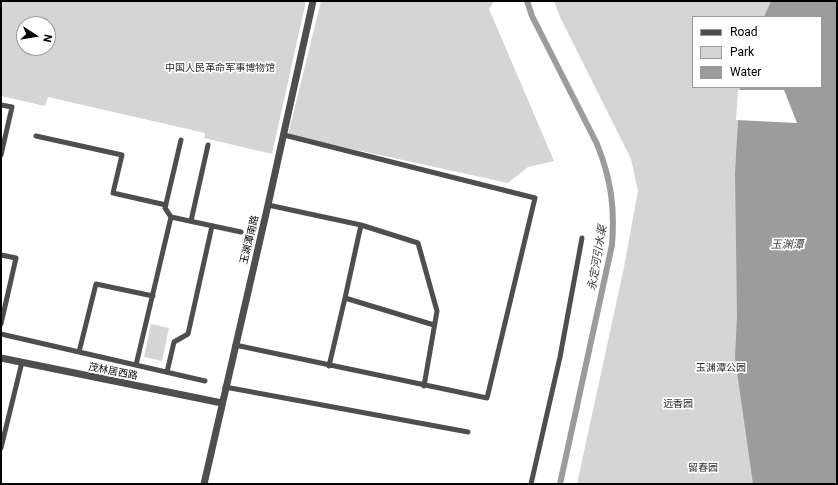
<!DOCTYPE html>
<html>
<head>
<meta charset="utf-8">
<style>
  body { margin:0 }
  #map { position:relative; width:838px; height:485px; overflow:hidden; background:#fff; font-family:Roboto,sans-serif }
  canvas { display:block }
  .frame { position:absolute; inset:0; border:2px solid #000; pointer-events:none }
  .legend { position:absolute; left:692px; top:16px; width:130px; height:72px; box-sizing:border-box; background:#fff; border:1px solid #999; margin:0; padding:5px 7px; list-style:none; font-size:12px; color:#000 }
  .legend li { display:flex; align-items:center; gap:8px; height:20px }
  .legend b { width:20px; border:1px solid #999 }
  .north { position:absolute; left:16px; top:16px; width:40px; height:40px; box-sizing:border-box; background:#fff; border:1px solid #999; border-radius:50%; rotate:102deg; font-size:11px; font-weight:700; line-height:16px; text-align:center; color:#000 }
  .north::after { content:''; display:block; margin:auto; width:14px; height:18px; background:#000; clip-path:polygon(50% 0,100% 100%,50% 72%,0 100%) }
</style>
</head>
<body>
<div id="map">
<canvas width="838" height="485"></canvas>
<div class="frame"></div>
<ul class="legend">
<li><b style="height:5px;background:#4e4e4e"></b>Road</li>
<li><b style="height:11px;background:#d5d5d5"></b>Park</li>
<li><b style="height:11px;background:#9c9c9c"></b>Water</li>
</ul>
<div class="north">N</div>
</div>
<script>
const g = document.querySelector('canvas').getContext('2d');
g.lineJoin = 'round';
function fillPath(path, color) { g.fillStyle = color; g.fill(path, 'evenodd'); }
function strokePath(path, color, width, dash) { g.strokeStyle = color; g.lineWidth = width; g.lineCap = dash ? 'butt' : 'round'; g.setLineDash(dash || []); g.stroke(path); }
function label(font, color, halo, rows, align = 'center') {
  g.font = font + ' Roboto,"Noto Sans SC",sans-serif'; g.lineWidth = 3.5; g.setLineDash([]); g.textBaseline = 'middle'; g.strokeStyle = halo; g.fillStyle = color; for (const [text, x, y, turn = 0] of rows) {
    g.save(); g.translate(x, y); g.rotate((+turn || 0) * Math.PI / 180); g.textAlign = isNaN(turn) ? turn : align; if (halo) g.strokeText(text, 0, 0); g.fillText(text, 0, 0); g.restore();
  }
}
const green = new Path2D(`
  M1,1H306L272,154L204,138L205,133L48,97L45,106L1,96ZM24,24H48V48H24Z
  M321,1H494L489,9L554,161L528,167L508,183L288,135Z
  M554,1H837V484H577L624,267L638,191L631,159L560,17ZM693,17H821V87H693Z
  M151,324L169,328L162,361L144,357Z`);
const water = new Path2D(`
  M771,1H837V484H753L735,358L737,317L735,173L740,87H821V17H764Z`);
const pier = new Path2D(`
  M738,90H784L797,123L736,120Z`);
const canal = new Path2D(`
  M527,1L532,16L597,144C611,179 615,207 612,245L560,484`);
const minor = new Path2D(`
  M1,105L12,107L1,155
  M36,136L122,155L113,193L166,205
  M268,205L361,225L418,243L437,311L424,386
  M171,217L165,208L181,140
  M191,221L208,145
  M361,225L345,298L434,325
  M1,255L16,258L1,324
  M1,334L205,381
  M235,345L487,398L535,198L284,135
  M79,352L96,284L153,296
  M136,365L171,217L241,232
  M329,366L345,298
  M167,372L174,342L188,334L212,226
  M225,387L468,432
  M1,448L22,362
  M531,484L560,357L582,238`);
const tertiary = new Path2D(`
  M1,358L222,403
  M204,484L268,205L313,1`);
const parkNames = [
  ["中国人民革命军事博物馆",220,68],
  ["玉渊潭公园",721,368],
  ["远香园",678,404],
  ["留春园",703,468]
];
const streetNames = [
  ["玉渊潭南路",250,240,-76],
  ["茂林居西路",113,372,11]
];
const waterNames = [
  ["玉渊潭",787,245],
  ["永定河引水渠",598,258,-80]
];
fillPath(green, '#d5d5d5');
fillPath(water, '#9c9c9c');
fillPath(pier, '#fff');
strokePath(canal, '#9c9c9c', 6);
strokePath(minor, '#4e4e4e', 5);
strokePath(tertiary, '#4e4e4e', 7);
label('10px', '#2c2c2c', '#fff', parkNames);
label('10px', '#000', '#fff', streetNames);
label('italic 11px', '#3d3d3d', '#fff', waterNames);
</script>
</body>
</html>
